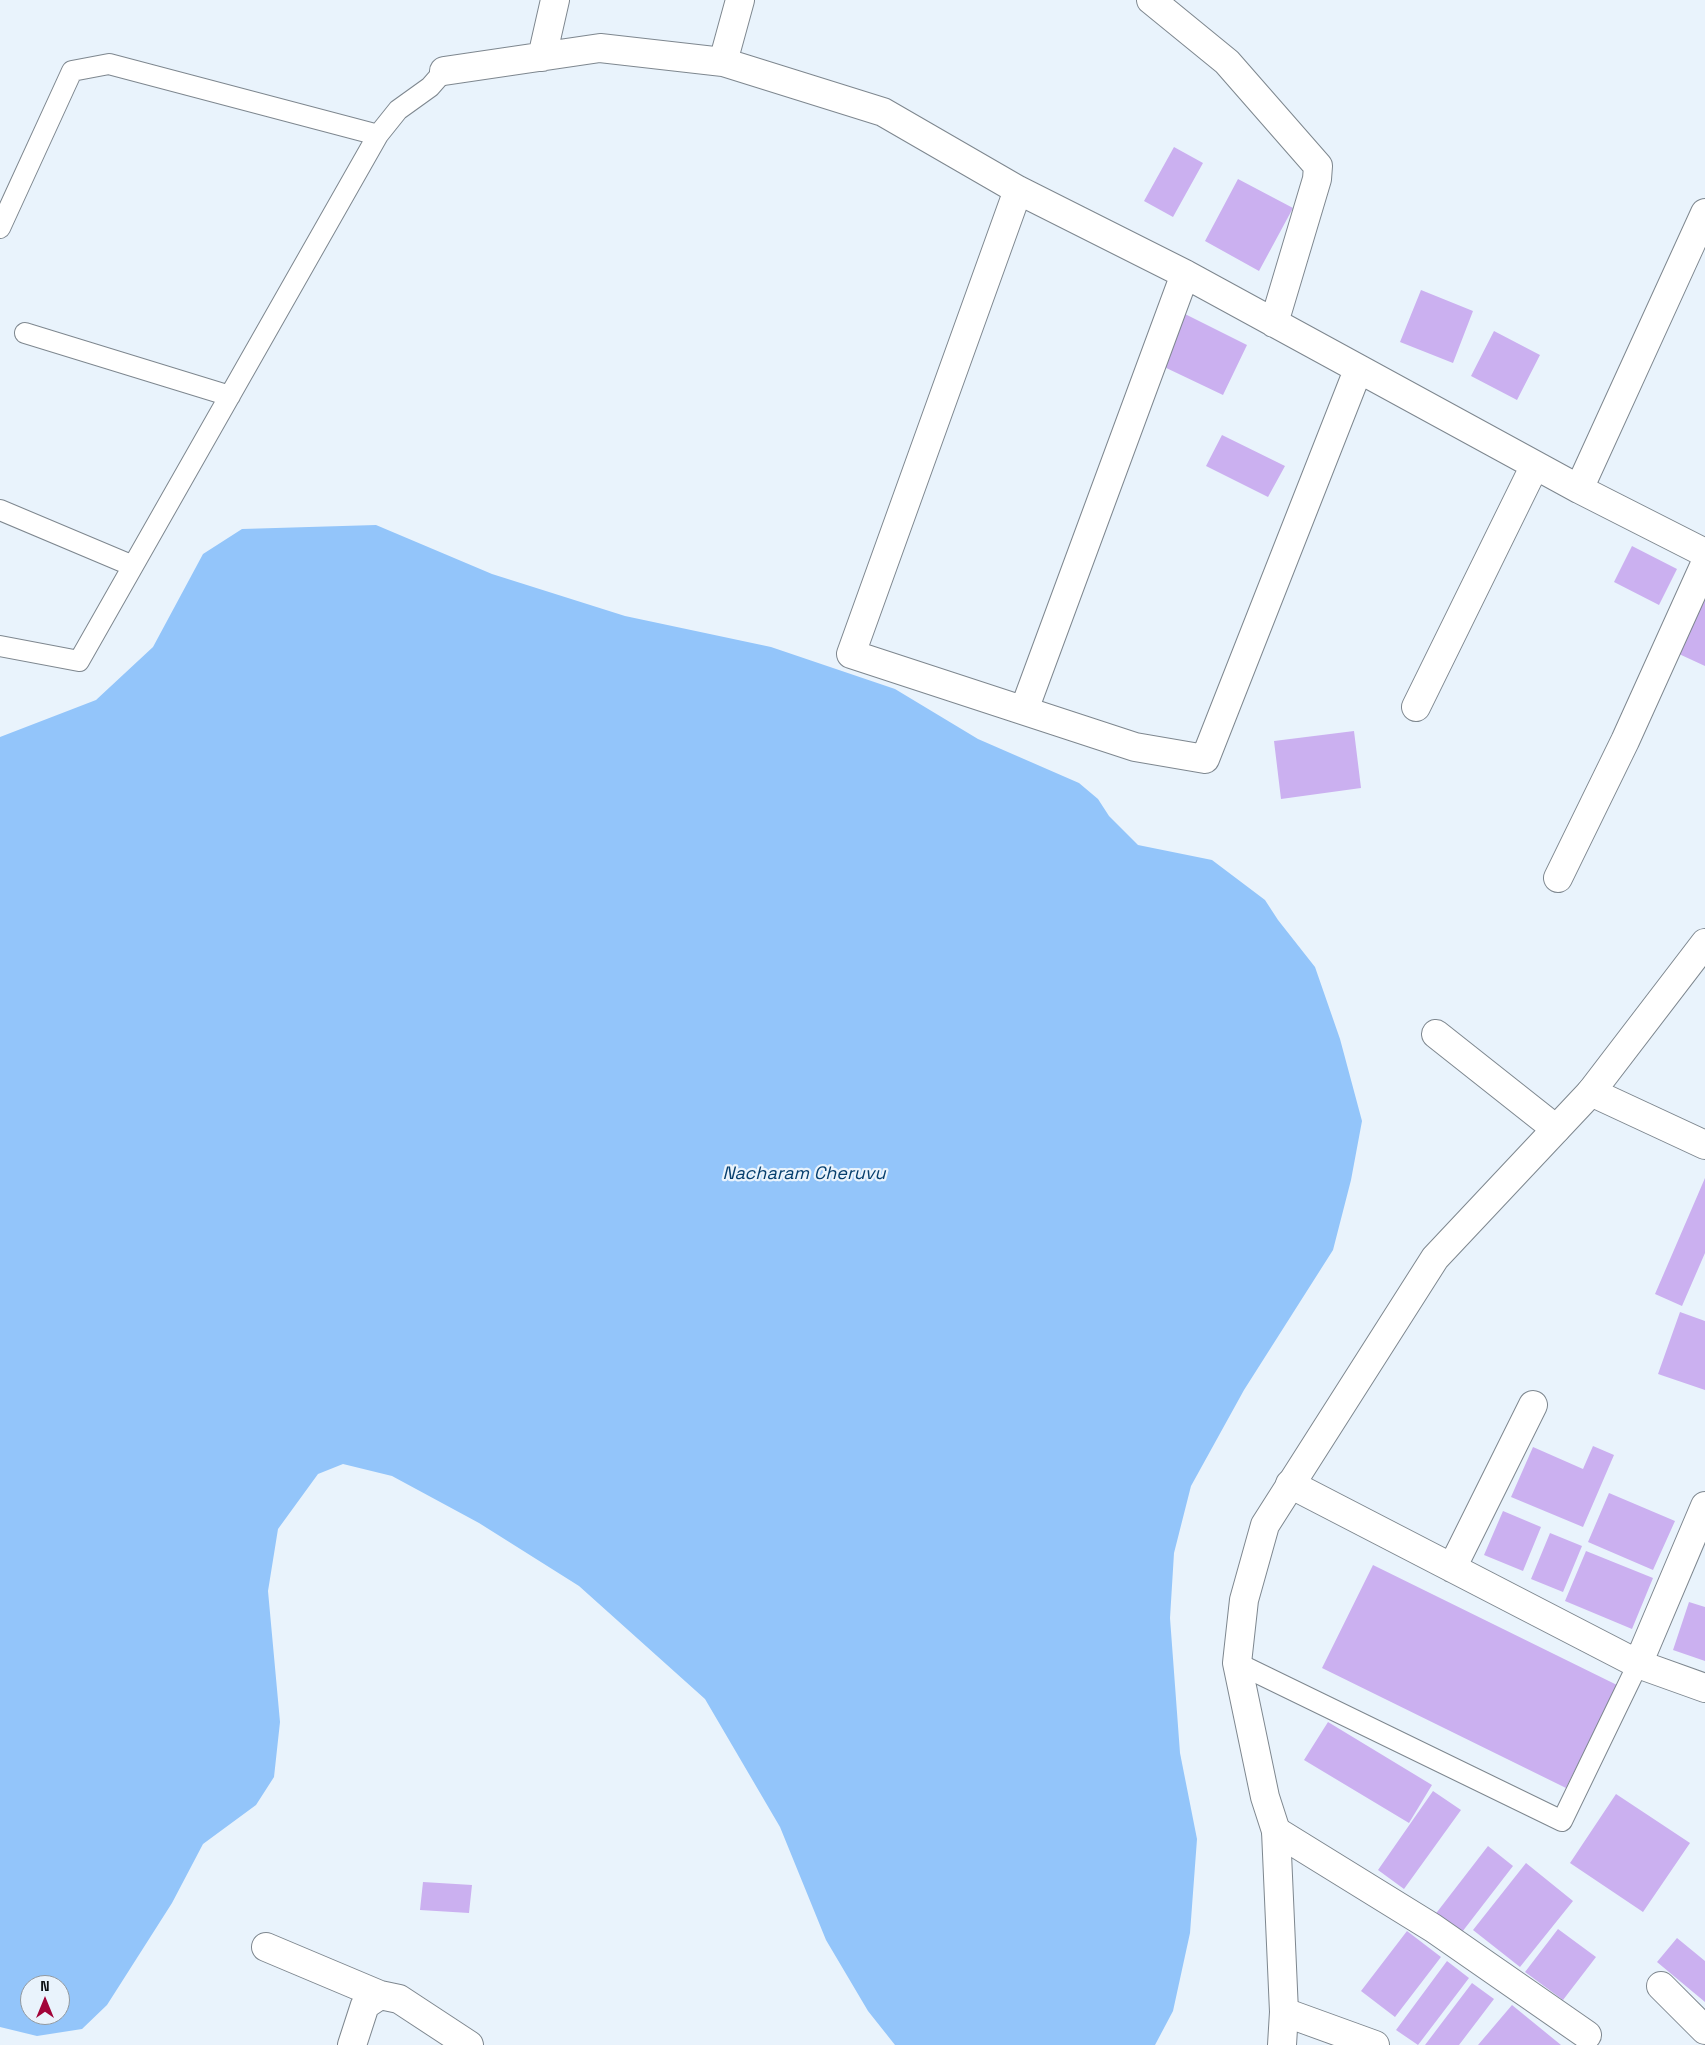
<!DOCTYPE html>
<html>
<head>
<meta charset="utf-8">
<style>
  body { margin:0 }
  #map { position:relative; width:1705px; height:2045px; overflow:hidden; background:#e9f3fc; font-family:"Space Grotesk",sans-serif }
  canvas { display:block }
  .north { position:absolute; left:20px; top:1975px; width:50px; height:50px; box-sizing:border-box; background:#e9f3fc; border:1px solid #9199a0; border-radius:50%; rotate:0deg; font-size:14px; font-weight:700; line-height:20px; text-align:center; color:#0e1215 }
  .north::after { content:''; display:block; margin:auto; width:18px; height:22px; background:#a20439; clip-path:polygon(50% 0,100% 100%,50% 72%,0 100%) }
</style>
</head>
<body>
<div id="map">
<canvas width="1705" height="2045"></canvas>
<div class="north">N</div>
</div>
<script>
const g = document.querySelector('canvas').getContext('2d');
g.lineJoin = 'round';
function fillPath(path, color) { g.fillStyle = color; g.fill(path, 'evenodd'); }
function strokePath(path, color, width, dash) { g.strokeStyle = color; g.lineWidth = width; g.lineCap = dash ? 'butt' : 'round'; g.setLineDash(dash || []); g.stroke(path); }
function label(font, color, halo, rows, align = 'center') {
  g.font = font + ' "Space Grotesk",sans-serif'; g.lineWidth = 4.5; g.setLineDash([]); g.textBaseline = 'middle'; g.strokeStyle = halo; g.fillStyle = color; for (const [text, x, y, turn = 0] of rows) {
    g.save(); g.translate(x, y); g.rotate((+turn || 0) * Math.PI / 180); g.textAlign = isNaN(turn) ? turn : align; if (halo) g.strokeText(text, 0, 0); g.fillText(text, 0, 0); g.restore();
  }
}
const water = new Path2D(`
  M376,525L492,574L625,616L771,647L895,689L978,739L1079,783L1098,799L1109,816L1138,845L1212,860L1265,900L1278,920L1315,967L1340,1039L1362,1121L1351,1180L1333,1250L1244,1390L1191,1486L1174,1553L1170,1618L1180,1753L1197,1839L1190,1933L1173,2011L1155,2045H895L868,2011L826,1940L780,1827L705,1699L579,1586L479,1523L392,1476L343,1464L318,1474L278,1529L268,1591L280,1722L274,1777L256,1805L203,1844L172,1903L107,2005L82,2029L37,2036L0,2027V737L96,700L153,647L203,554L242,529ZM30,1985H60V2015H30Z`);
const building = new Path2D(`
  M1174,147L1203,163L1173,217L1144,201Z
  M1238,179L1293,208L1259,271L1205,241Z
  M1421,290L1473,311L1453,363L1400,342Z
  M1185,314L1247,345L1223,395L1160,365Z
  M1494,331L1540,355L1517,400L1471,376Z
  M1222,435L1285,466L1268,497L1206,466Z
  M1632,546L1677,569L1659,605L1614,582Z
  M1705,596V666L1679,654Z
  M1354,731L1361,788L1281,799L1274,741Z
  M1705,1178V1253L1682,1306L1655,1294Z
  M1680,1312L1705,1321V1390L1658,1374Z
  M1593,1446L1614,1455L1583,1527L1511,1497L1533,1447L1583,1469Z
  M1609,1493L1675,1521L1653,1570L1588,1542Z
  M1503,1511L1541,1527L1523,1571L1484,1555Z
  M1550,1533L1582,1546L1563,1592L1531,1579Z
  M1586,1551L1653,1578L1632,1629L1565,1601Z
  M1373,1565L1617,1685L1566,1788L1322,1668Z
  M1689,1602L1705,1607V1661L1673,1650Z
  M1328,1722L1432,1785L1409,1823L1304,1760Z
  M1433,1791L1461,1810L1404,1889L1378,1870Z
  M1616,1794L1690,1843L1643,1912L1570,1863Z
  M1488,1846L1513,1866L1459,1936L1434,1916Z
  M1526,1863L1573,1901L1520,1967L1473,1930Z
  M423,1882L472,1885L469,1913L420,1910Z
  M1558,1929L1596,1957L1563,2000L1525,1972Z
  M1407,1931L1441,1957L1395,2017L1361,1991Z
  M1677,1938L1705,1961V2002L1657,1962Z
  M1447,1961L1469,1978L1418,2045L1396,2030Z
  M1472,1983L1494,1999L1459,2045H1425Z
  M1512,2005L1561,2045H1478Z`);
const service = new Path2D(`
  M0,228L72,71L109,64L378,135
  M25,333L230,396
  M0,510L133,566
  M0,646L79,661L378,135L398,110L430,87L444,71
  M1237,1663L1562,1821L1638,1664`);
const minor = new Path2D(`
  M1151,0L1227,62L1318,166L1317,179L1274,323
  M542,57L555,0
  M723,62L740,0
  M444,71L600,48L723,62L883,112L1018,190L1185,274L1579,489L1705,553
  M1018,190L851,654L1135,747L1205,759L1358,370
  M1579,489L1705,213
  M1416,707L1535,465
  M1024,710L1185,274
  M1558,878L1625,741L1705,564
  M1436,1034L1556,1129
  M1591,1092L1705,1145
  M1290,1484L1638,1664L1705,1688
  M1452,1568L1533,1405
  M1638,1664L1705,1506
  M1276,1831L1433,1928L1587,2035
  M266,1947L380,1995
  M1661,1986L1705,2030
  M1284,2012L1375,2045
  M352,2045L365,2005L380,1995L399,1999L469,2045`);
const tertiary = new Path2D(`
  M1282,2045L1284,2012L1276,1831L1265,1797L1237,1663L1244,1600L1265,1525L1435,1258L1591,1092L1705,943`);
const waterNames = [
  ["Nacharam Cheruvu",804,1174]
];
fillPath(water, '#93c5fa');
fillPath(building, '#cbb0f0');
strokePath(service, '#7e878f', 22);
strokePath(minor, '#7e878f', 30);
strokePath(tertiary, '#7e878f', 30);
strokePath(service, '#fff', 20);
strokePath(minor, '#fff', 28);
strokePath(tertiary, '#fff', 28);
label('italic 18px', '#063f6e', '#e9f3fc', waterNames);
</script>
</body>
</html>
